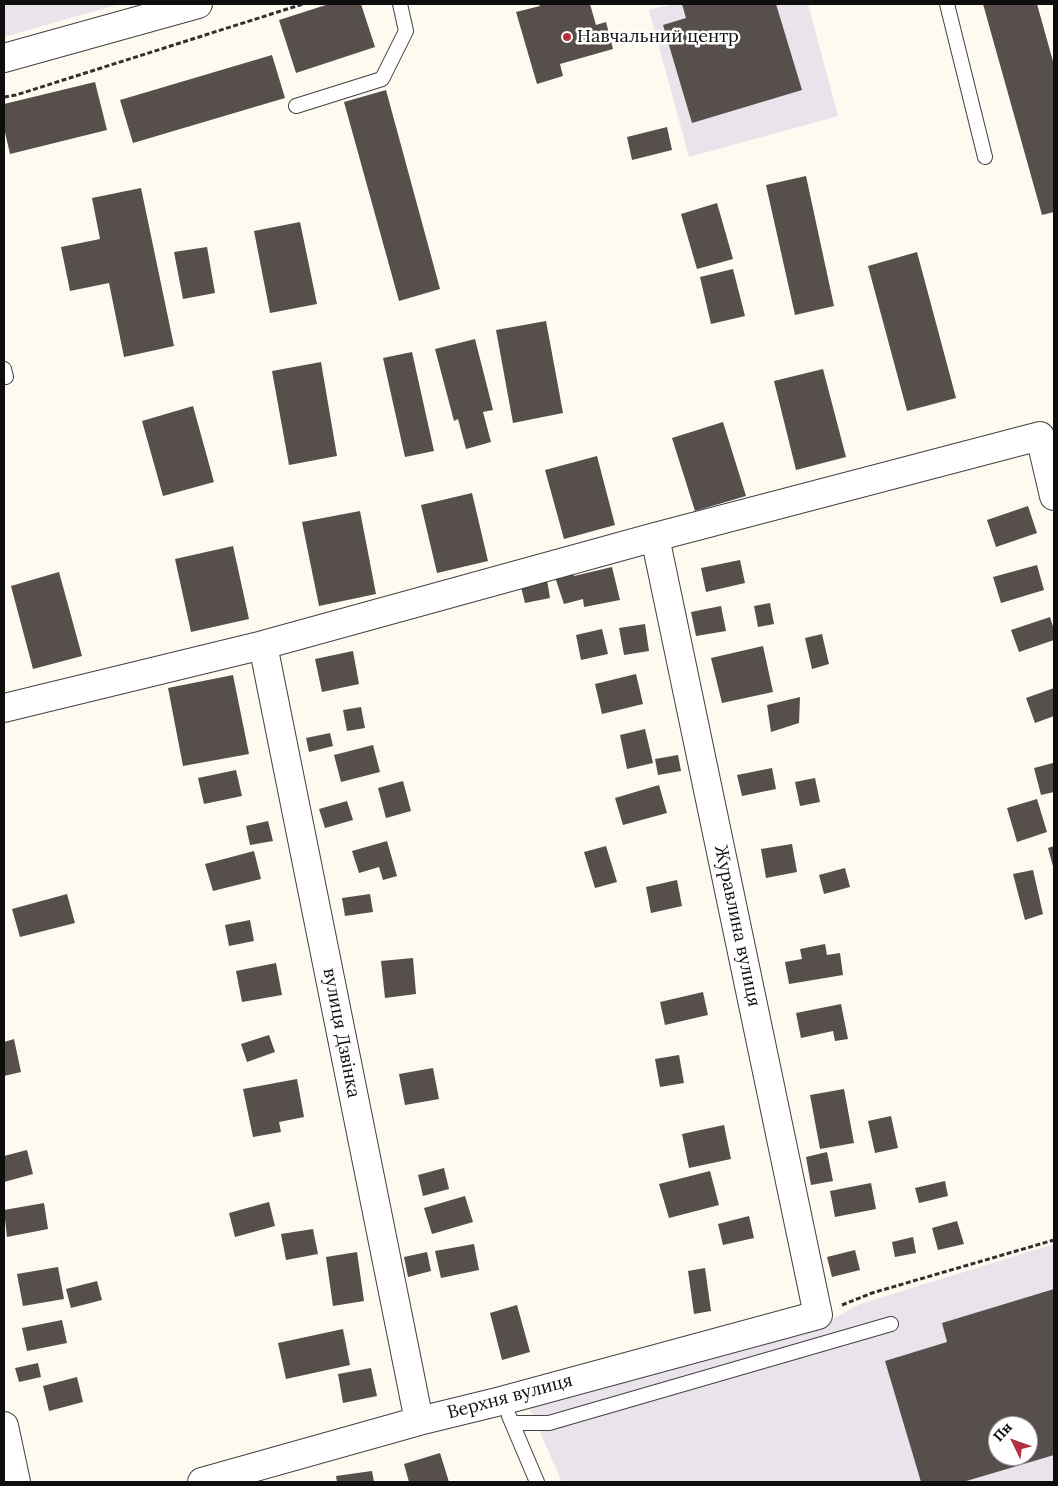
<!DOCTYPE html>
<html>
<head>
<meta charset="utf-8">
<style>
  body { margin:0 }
  #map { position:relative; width:1058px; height:1486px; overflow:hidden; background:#fefaf0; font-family:Lora,serif }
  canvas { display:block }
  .frame { position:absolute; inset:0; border:5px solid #0e0e0e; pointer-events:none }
  .north { position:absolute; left:988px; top:1416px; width:50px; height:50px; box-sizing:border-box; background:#fff; border:1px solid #9f9f9f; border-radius:50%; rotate:312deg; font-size:14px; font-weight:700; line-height:20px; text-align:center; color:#0e0e0e }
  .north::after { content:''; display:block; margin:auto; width:18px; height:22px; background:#b1323e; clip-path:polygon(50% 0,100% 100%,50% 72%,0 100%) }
</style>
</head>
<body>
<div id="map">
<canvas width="1058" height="1486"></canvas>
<div class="frame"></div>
<div class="north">Пн</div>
</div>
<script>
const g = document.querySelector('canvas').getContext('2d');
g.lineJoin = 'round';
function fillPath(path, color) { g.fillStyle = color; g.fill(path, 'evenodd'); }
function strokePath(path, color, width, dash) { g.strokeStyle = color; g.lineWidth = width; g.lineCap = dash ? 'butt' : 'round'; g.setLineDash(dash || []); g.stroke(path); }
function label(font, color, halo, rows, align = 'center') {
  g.font = font + ' Lora,serif'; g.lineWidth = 5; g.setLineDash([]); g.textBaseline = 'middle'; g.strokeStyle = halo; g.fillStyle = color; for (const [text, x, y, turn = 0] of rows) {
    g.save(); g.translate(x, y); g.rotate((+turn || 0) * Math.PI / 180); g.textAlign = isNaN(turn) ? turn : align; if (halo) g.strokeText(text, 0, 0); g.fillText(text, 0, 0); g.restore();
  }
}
const industrial = new Path2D(`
  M4,4H120L4,37Z
  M674,4H808L838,116L689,157L649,10Z
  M1054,1244V1482H562L528,1405L835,1318L860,1304ZM998,1426H1028V1456H998Z`);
const building = new Path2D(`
  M329,4H361L375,47L296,73L279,20Z
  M539,4H590L596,25L606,22L613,49L560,64L563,76L537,84L516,12L540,6Z
  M682,4H776L802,90L692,123L663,25L686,18Z
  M983,4H1037L1054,65V212L1042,215Z
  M272,55L285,98L133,143L120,100Z
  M95,82L107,130L10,154L4,128V104Z
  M386,90L440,289L399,301L344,102Z
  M667,127L672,150L632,160L627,137Z
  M806,176L834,306L795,315L766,185Z
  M141,188L174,346L124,357L109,283L70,291L61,247L100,239L92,198Z
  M717,203L733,259L697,269L681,214Z
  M300,222L317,304L270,313L254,231Z
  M207,247L215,293L183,299L174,252Z
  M917,252L956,398L907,411L868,266Z
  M733,269L745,316L711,324L700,277Z
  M546,321L563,413L513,423L496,330Z
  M475,339L493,410L483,412L491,442L466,449L458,419L454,421L435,349Z
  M412,352L434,451L405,457L383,358Z
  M321,362L337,456L289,465L272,371Z
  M823,369L846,457L796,470L774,381Z
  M193,406L214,482L163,496L142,421Z
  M723,422L746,496L695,511L672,438Z
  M597,456L615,525L564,539L545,470Z
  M472,493L488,561L437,573L421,505Z
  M1028,506L1037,533L996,547L987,520Z
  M360,511L376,594L319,606L302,522Z
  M233,546L249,619L191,632L175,559Z
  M740,560L745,583L706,592L701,568Z
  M1037,565L1044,590L1001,603L993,577Z
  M612,567L620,600L584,607L583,599L564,604L554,574L572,568L574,576Z
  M59,572L82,656L33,669L11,586Z
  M547,580L550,598L525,603L521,587Z
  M770,603L774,624L758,627L754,606Z
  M721,606L726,631L696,636L691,612Z
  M1050,617L1054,630V640L1019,652L1011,630Z
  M645,624L649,651L624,655L619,628Z
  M602,629L608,654L581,660L576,635Z
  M822,634L829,664L812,669L805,638Z
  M763,646L773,692L722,703L711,658Z
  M353,651L359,684L322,692L315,659Z
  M636,674L643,704L602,714L595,684Z
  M233,675L249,754L183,766L168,688Z
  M1054,688V716L1035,723L1026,698Z
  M800,697L799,723L771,732L767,705Z
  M361,707L365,728L347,731L343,710Z
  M645,729L653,763L627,769L620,735Z
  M330,733L333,746L309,752L306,738Z
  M373,745L380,772L341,782L334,755Z
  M678,755L681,771L658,775L655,759Z
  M1053,763L1054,792L1041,795L1034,768Z
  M772,768L776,789L742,796L737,775Z
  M236,770L242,796L204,804L198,778Z
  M815,778L820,802L800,806L795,782Z
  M403,781L411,811L386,818L378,788Z
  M659,785L667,813L623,825L615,798Z
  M1037,799L1047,832L1017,842L1007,808Z
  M347,801L353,820L325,828L319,809Z
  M268,821L273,841L250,845L246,826Z
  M387,841L397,876L383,880L379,867L359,873L352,851Z
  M792,844L797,872L766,878L761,849Z
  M606,846L617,882L595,888L584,852Z
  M1054,846V870L1048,848Z
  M254,851L261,879L213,891L205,864Z
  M845,868L850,887L824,894L819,875Z
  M1033,870L1043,914L1025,920L1013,874Z
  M677,880L682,906L651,913L646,887Z
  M67,894L75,923L20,937L12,909Z
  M370,894L373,912L345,916L342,898Z
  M250,920L254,941L229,946L225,925Z
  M825,944L827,955L840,953L843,975L789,984L785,962L802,959L800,949Z
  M413,958L416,994L385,998L381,961Z
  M276,963L282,995L242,1002L236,971Z
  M703,992L708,1015L665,1025L660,1002Z
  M841,1004L848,1039L835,1041L833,1031L801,1038L796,1013Z
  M269,1035L275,1052L247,1062L241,1044Z
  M14,1039L21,1072L4,1076V1042Z
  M679,1055L684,1083L660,1087L655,1059Z
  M433,1068L439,1099L405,1105L399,1074Z
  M297,1079L304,1117L279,1122L281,1132L253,1137L243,1089Z
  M844,1089L854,1143L820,1149L810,1095Z
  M891,1116L898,1148L875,1153L868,1121Z
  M724,1125L731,1159L689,1168L682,1134Z
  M27,1150L33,1174L4,1182V1156Z
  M827,1152L833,1181L811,1185L806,1157Z
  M444,1168L449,1189L423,1196L418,1175Z
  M710,1171L719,1205L669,1218L659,1184Z
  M945,1181L948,1196L919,1203L915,1188Z
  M871,1183L876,1209L835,1217L830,1191Z
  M465,1196L473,1222L432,1234L424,1208Z
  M269,1202L275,1226L235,1237L229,1213Z
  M44,1203L48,1229L7,1237L4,1210Z
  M749,1216L754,1238L723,1245L718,1224Z
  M957,1221L964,1244L938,1250L932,1228Z
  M313,1229L318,1254L286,1260L281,1234Z
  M913,1237L916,1253L895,1257L892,1242Z
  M474,1244L479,1270L441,1278L435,1251Z
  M855,1250L860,1270L832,1277L827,1257Z
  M357,1252L364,1301L333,1306L326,1257Z
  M427,1252L431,1271L408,1277L404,1257Z
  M58,1267L64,1299L23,1306L17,1274Z
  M705,1268L711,1311L694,1314L688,1271Z
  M97,1281L102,1300L71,1308L66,1289Z
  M1054,1289V1455L963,1482H921L885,1361L947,1342L942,1323ZM998,1426H1028V1456H998Z
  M517,1305L530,1352L502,1360L490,1313Z
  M62,1320L67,1343L27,1351L22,1328Z
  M343,1329L350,1365L286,1379L278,1343Z
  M38,1363L41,1377L19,1382L15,1368Z
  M371,1368L377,1396L343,1403L338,1374Z
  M77,1377L83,1402L49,1411L43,1386Z
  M440,1453L449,1482H409L404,1464Z
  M372,1471L374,1482H337L336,1476Z`);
const path = new Path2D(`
  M4,97L16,95L303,4
  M842,1305L872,1293L1054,1240`);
const lane = new Path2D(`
  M947,4L985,157
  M296,106L382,79L406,31L400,4
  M4,369L6,377
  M509,1416L537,1482
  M513,1423H549L891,1324`);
const street = new Path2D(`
  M4,58L198,4
  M263,645L419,1421
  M4,708L263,645L655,537L1040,436L1054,496
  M4,1426L16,1482
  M202,1482L419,1421L501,1401L818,1315L655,537`);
const markers = [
  [567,37,5,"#b1323e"]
];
const poiNames = [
  ["Навчальний центр",577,37]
];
const streetNames = [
  ["Журавлина вулиця",737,926,78],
  ["вулиця Дзвінка",341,1033,79],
  ["Верхня вулиця",510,1397,-15]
];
fillPath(industrial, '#eae3ec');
fillPath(building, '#564f4b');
strokePath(lane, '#414141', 16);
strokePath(street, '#414141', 30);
strokePath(path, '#303030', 3, [5, 2.5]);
strokePath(lane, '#fff', 14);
strokePath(street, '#fff', 28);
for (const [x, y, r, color] of markers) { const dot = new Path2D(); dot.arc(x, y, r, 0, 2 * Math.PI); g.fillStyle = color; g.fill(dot); strokePath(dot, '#fff', 2); }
label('18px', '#0e0e0e', '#fff', poiNames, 'left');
label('18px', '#0e0e0e', '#fff', streetNames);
</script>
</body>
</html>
